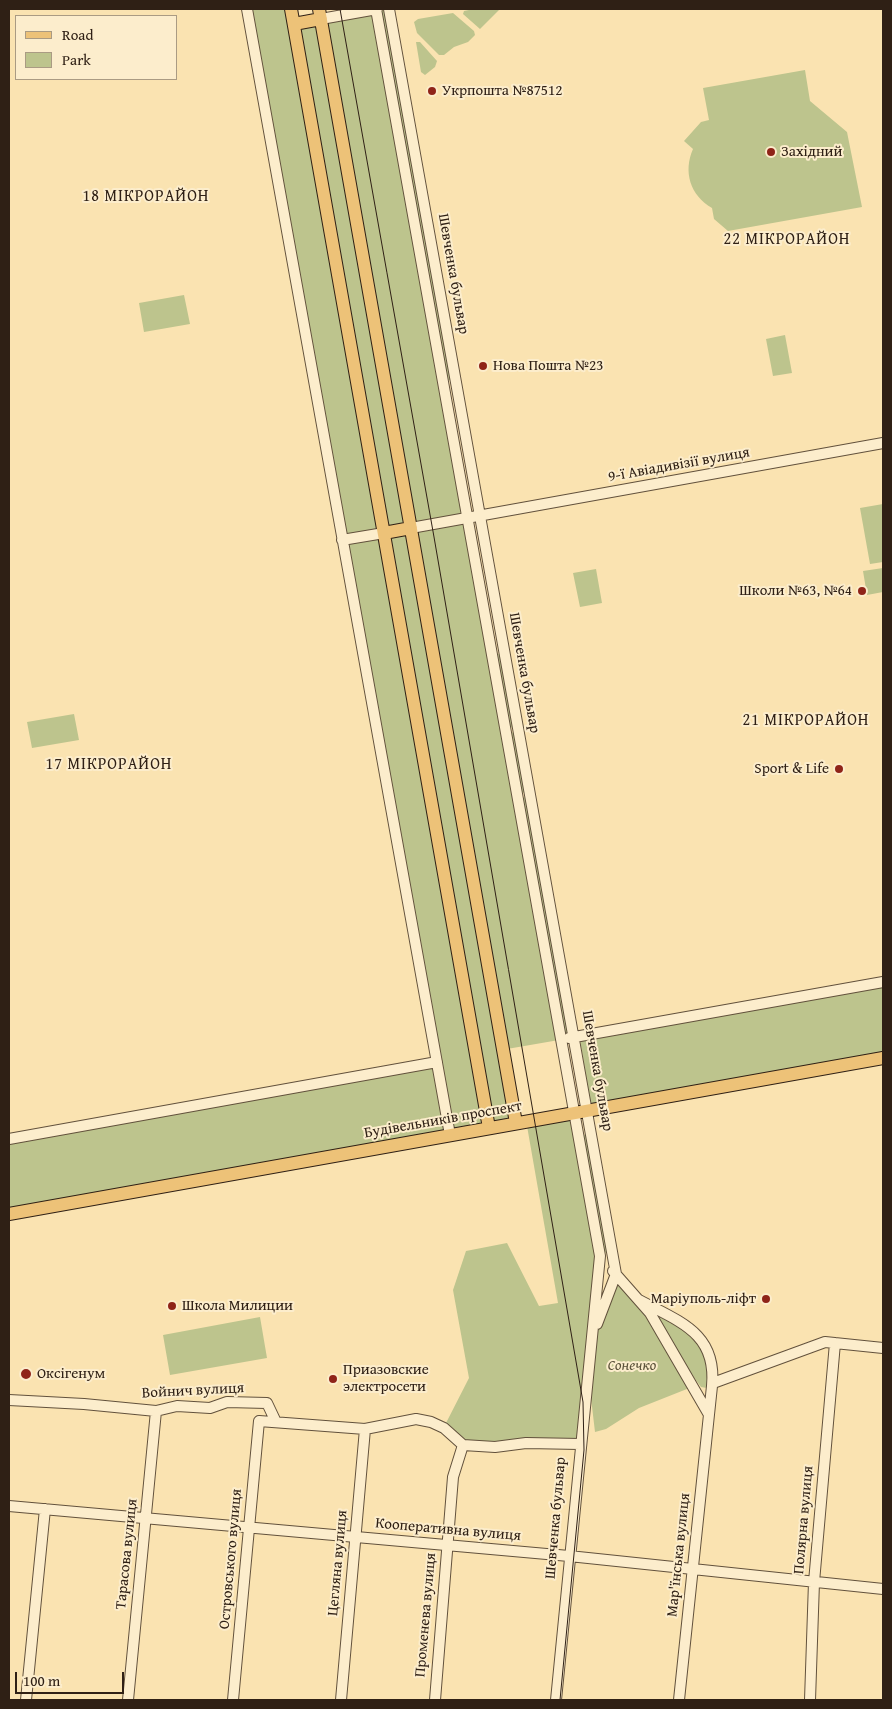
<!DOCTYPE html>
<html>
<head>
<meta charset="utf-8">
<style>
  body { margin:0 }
  #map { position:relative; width:892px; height:1709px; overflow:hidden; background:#fae3b1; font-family:"Gentium Book Plus",serif }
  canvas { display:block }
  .frame { position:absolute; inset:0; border:10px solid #2f2015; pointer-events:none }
  .legend { position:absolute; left:15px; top:15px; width:162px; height:65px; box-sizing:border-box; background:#fcedcc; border:1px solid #aa9b83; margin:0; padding:6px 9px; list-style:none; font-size:15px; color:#2f2015 }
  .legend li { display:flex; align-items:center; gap:10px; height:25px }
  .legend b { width:25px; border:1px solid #aa9b83 }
  .scale { position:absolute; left:15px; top:1672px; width:109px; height:22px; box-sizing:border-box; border:2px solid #2f2015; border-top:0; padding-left:6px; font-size:15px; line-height:18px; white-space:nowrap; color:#2f2015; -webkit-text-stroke:4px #fcedcc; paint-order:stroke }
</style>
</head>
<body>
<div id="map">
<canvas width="892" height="1709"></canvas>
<div class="frame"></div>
<ul class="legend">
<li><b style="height:6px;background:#edc278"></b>Road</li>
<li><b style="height:14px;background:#bdc48d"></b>Park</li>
</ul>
<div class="scale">100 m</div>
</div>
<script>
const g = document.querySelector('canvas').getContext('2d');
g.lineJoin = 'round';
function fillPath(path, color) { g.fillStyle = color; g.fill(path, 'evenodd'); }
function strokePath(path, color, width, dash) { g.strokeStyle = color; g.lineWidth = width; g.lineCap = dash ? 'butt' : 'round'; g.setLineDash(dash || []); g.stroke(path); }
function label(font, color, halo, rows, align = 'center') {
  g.font = font + ' "Gentium Book Plus",serif'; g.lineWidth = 4; g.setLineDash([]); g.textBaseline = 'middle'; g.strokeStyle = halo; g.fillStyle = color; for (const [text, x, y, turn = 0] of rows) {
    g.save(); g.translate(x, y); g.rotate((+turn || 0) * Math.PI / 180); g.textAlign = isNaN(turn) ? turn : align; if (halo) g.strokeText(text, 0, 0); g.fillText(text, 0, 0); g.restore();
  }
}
const green = new Path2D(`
  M250,9H287L379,530L346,536Z
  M474,9H500L480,29L463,14L464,11Z
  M386,10L453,379L445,381L379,11Z
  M373,12L463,515L414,524L325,21Z
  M453,13L474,31L475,35L468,42L454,47L444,55H439L417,33L414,22L418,19Z
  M318,22L407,525L387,529L298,26Z
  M416,42H420L437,61L435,67L425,75L421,72Z
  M805,70L810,101L847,132L862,207L728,231L714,219L712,208C690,195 683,172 693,149L684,141L701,122L709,120L703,88Z
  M184,295L190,324L144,332L139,303Z
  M785,335L792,373L773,376L766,339Z
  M883,504V562L870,564L860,508Z
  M464,522L559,1040L507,1049L415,531Z
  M408,532L512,1120L492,1123L388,535Z
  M381,537L485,1125L453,1130L347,543Z
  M883,568V592L867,595L863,571Z
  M596,569L602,603L580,607L573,573Z
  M502,653L515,727L508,728L494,655Z
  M74,714L79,740L32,748L27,722Z
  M516,732L527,792L520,793L509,733Z
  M528,797L572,1035L565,1036L521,798Z
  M883,985V1054L591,1106L580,1040Z
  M433,1066L445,1132L9,1210V1142Z
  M572,1118L596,1256L577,1441L495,1444L464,1442L445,1425L469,1378L453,1290L466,1251L507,1243L539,1306L558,1303L527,1126Z
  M589,1134L609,1252L602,1253L582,1135Z
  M617,1278L638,1302L692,1387L639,1408L606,1429L595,1432L589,1381L594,1339Z
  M652,1311L695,1337L709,1365L707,1388L701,1387L695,1379Z
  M260,1317L267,1358L170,1375L163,1335Z`);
const minor = new Path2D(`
  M247,9L450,1135
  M376,9L600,1256L556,1700
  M389,9L616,1274L597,1324
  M321,19L377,9
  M411,528L883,443
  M342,540L384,533
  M569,1038L883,982
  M9,1139L437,1062
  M613,1271L650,1313L708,1413
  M639,1300C680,1322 717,1333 712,1386L679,1700
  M713,1383L825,1342L883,1348
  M9,1400L84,1404L156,1411L177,1406L210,1408L227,1402L267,1403L276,1422
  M9,1506L569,1556L883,1589
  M26,1700L45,1509
  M128,1700L156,1411
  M233,1700L259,1421L365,1429L416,1419L431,1422L444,1428L463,1445L495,1447L526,1443L580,1444
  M341,1700L365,1429
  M435,1700L453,1477L463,1445
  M810,1700L814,1582L835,1343`);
const major = new Path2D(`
  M291,9L489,1128
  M319,9L516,1123
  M294,24L321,19
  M384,533L411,528
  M9,1214L883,1058`);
const tram = new Path2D(`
  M340,9L434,537L583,1402L584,1450L560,1700`);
const markers = [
  [432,91,5,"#8f2418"],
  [771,152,5,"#8f2418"],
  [483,366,5,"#8f2418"],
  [862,591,5,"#8f2418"],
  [839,769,5,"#8f2418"],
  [766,1299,5,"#8f2418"],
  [172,1306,5,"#8f2418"],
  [26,1374,6,"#8f2418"],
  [333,1379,5,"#8f2418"]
];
const poiNames = [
  ["Укрпошта №87512",442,91],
  ["Західний",781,152],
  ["Нова Пошта №23",493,366],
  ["Школи №63, №64",852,591,"right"],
  ["Sport & Life",829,769,"right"],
  ["Маріуполь-ліфт",756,1299,"right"],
  ["Школа Милиции",182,1306],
  ["Приазовские",343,1370],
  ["электросети",343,1387],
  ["Оксігенум",37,1374]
];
const streetNames = [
  ["Шевченка бульвар",453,274,80],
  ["9-ї Авіадивізії вулиця",679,465,-10],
  ["Шевченка бульвар",524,673,80],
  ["Шевченка бульвар",597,1071,80],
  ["Будівельників проспект",443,1120,-10],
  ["Войнич вулиця",193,1391,-3],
  ["Шевченка бульвар",556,1518,-85],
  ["Полярна вулиця",804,1520,-85],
  ["Кооперативна вулиця",448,1530,5],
  ["Тарасова вулиця",127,1554,-84],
  ["Мар'їнська вулиця",679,1555,-84],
  ["Островського вулиця",231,1559,-85],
  ["Цегляна вулиця",338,1563,-85],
  ["Променева вулиця",426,1615,-85]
];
const parkNames = [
  ["Сонечко",632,1366]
];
const neighbourhoodNames = [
  ["18 МІКРОРАЙОН",146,197],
  ["22 МІКРОРАЙОН",787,240],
  ["21 МІКРОРАЙОН",806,721],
  ["17 МІКРОРАЙОН",109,765]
];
fillPath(green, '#bdc48d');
strokePath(minor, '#62513c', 12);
strokePath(major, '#2f2015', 14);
strokePath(minor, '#fcedcc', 10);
strokePath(major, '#edc278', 12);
strokePath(tram, '#2f2015', 1);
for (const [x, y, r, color] of markers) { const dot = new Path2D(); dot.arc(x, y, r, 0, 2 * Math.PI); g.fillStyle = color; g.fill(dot); strokePath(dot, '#fcedcc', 2); }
label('15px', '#2f2015', '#fcedcc', poiNames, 'left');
label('15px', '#2f2015', '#fcedcc', streetNames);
label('italic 15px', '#5a5139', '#fcedcc', parkNames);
g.letterSpacing = '1px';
label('16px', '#2f2015', '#fcedcc', neighbourhoodNames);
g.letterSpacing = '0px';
</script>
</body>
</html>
